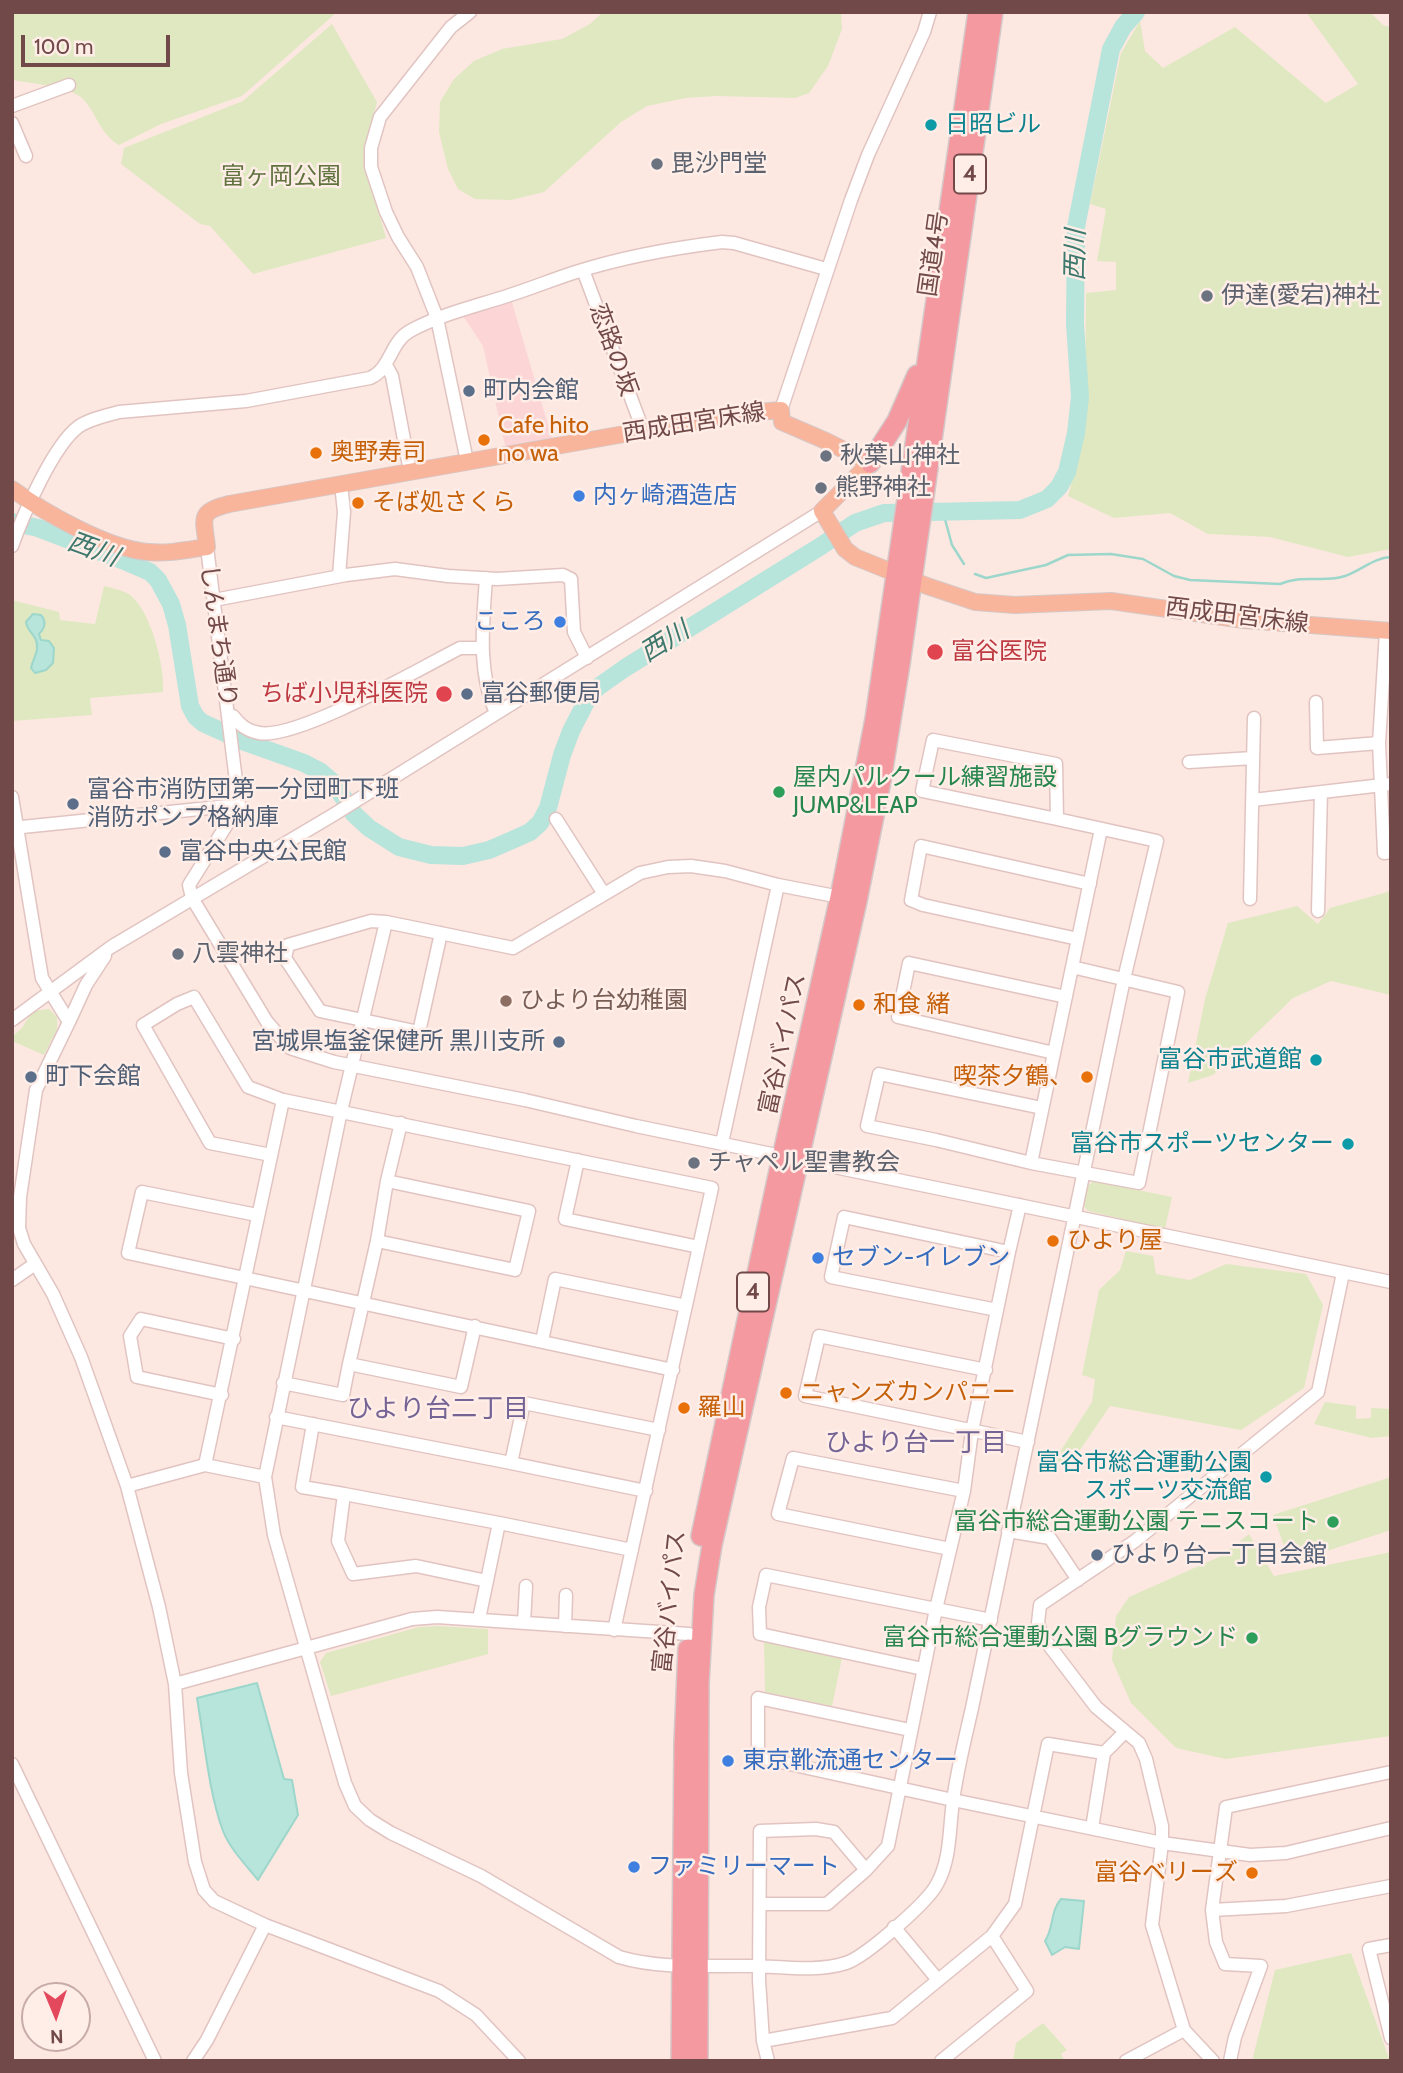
<!DOCTYPE html>
<html>
<head>
<meta charset="utf-8">
<style>
  body { margin:0 }
  #map { position:relative; width:1403px; height:2073px; overflow:hidden; background:#fce8e1; font-family:Cabin,sans-serif }
  canvas { display:block }
  .frame { position:absolute; inset:0; border:14px solid #724949; pointer-events:none }
  .north { position:absolute; left:21px; top:1982px; width:70px; height:70px; box-sizing:border-box; background:#ffede7; border:2px solid #c7aba8; border-radius:50%; rotate:178deg; font-size:19px; font-weight:700; line-height:28px; text-align:center; color:#724949 }
  .north::after { content:''; display:block; margin:auto; width:24px; height:32px; background:#e4485c; clip-path:polygon(50% 0,100% 100%,50% 72%,0 100%) }
  .scale { position:absolute; left:21px; top:35px; width:149px; height:32px; box-sizing:border-box; border:4px solid #724949; border-top:0; padding-left:9px; font-size:21px; line-height:24px; white-space:nowrap; color:#724949; -webkit-text-stroke:5px #ffede7; paint-order:stroke }
</style>
</head>
<body>
<div id="map">
<canvas width="1403" height="2073"></canvas>
<div class="frame"></div>
<div class="north">N</div>
<div class="scale">100 m</div>
</div>
<script>
const g = document.querySelector('canvas').getContext('2d');
g.lineJoin = 'round';
function fillPath(path, color) { g.fillStyle = color; g.fill(path, 'evenodd'); }
function strokePath(path, color, width, dash) { g.strokeStyle = color; g.lineWidth = width; g.lineCap = dash ? 'butt' : 'round'; g.setLineDash(dash || []); g.stroke(path); }
function label(font, color, halo, rows, align = 'center') {
  g.font = font + ' Cabin,"Noto Sans JP",sans-serif'; g.lineWidth = 5; g.setLineDash([]); g.textBaseline = 'middle'; g.strokeStyle = halo; g.fillStyle = color; for (const [text, x, y, turn = 0] of rows) {
    g.save(); g.translate(x, y); g.rotate((+turn || 0) * Math.PI / 180); g.textAlign = isNaN(turn) ? turn : align; if (halo) g.strokeText(text, 0, 0); g.fillText(text, 0, 0); g.restore();
  }
}
const commercial = new Path2D(`
  M511,299L553,442L506,450L483,346L463,316Z`);
const green = new Path2D(`
  M12,12H337L242,96L161,124L119,145C99,133 97,113 82,98C70,87 29,83 12,80Z
  M603,12H841L842,29L828,66L809,93L795,98L717,96L686,98L647,106L621,122L544,192L511,200L475,199L458,189L448,169L439,132L440,102L454,79L474,61L502,49L562,39L590,24Z
  M1306,12H1370L1383,25L1391,27V549L1348,557L1270,537L1208,534L1170,513L1114,518L1068,496L1085,431L1086,293L1116,290V262L1097,261L1106,209L1090,204L1121,53L1140,21L1145,51L1163,68L1235,27L1326,103L1358,84Z
  M332,24L377,102L371,124L366,168L386,238L253,274L210,226L200,224L121,164L124,148L243,101Z
  M104,586C112,588 123,590 130,595C151,611 165,667 163,692L90,698L92,715L12,721V600L59,612L60,620L95,624Z
  M1391,891V995L1331,981L1293,998L1213,1075L1188,1083L1205,999L1228,923L1297,906L1318,924L1330,908Z
  M49,1009L57,1017V1030L44,1055L12,1041V1037L22,1028L32,1011Z
  M1094,1181L1172,1197L1165,1229L1088,1211L1083,1205L1087,1186Z
  M1126,1251L1153,1256L1156,1274L1190,1280L1226,1264L1306,1274L1323,1305L1304,1388L1241,1430L1110,1406L1067,1469L1053,1463L1092,1402L1095,1379L1082,1375L1099,1290L1120,1270Z
  M1325,1402L1356,1406V1419L1371,1418V1408L1391,1409V1436L1372,1438L1314,1424Z
  M1391,1477V1530L1290,1563L1273,1515Z
  M1249,1534L1274,1576L1391,1552V1736L1226,1759L1176,1748L1131,1703L1112,1660L1116,1616L1129,1597L1219,1557Z
  M437,1626L488,1629V1654L331,1696L320,1662L326,1653L419,1627Z
  M764,1642L842,1658L832,1706L765,1692Z
  M1351,1953L1390,2061H1252L1275,1970Z
  M1043,2023L1067,2050L1061,2054L1065,2061H1013L1016,2043Z`);
const water = new Path2D(`
  M33,614L41,615C47,622 45,628 39,634L41,640L49,641L54,648L53,663L46,670L35,673L31,668C33,658 41,649 35,638C31,631 27,630 26,622Z
  M257,1683L284,1779L292,1780L298,1815L258,1880C246,1865 230,1849 223,1831C209,1794 204,1739 197,1698Z
  M1061,1899L1084,1901L1079,1949L1065,1947L1052,1955L1045,1941C1054,1928 1050,1911 1061,1899Z`);
const stream = new Path2D(`
  M943,512L952,545L964,564
  M975,574L986,578L1046,565L1068,555L1111,554L1143,559L1174,576L1190,580L1280,584C1304,574 1326,583 1345,576C1362,570 1373,558 1391,557`);
const river = new Path2D(`
  M12,522L38,528L122,560L150,572L158,580L171,604L177,625L190,706L196,717L203,723L245,742L304,763L321,772L334,783L354,814L369,828L399,847L431,855L463,856L489,850L510,841L530,832L540,823L548,808L562,755L571,731L589,696L598,687L625,668L821,546L855,523L884,513L1020,510L1047,499L1059,487L1067,472L1076,433L1080,397L1075,324L1076,227L1111,49L1123,27L1136,12`);
const minor = new Path2D(`
  M12,106L69,85
  M12,123L26,156
  M583,270L643,430
  M386,365L392,376L410,471
  M781,410L851,200L868,155L924,32L930,12
  M467,461L437,318L417,267L398,237L386,212L371,167V148L380,117L451,27L470,12
  M12,546C23,515 53,446 78,427C89,419 105,416 119,412L246,401L370,378C391,369 390,342 410,331C441,314 477,306 510,295C532,288 554,279 576,272C623,257 673,248 722,242L734,243L826,269
  M207,547L239,805L189,885L192,898L267,1022L290,1048L334,1062L525,1100L636,1126L1391,1282
  M339,576L344,512L341,484
  M486,578C483,622 477,672 496,713
  M214,600L346,575L395,569L448,576L497,579L563,575L571,579L574,632L587,658
  M1386,631L1379,743L1384,853L1391,852
  M1316,702L1317,748L1379,743
  M229,716H233C240,725 247,731 259,733C297,740 421,668 460,648H482
  M933,740L1056,764L1057,819L922,791Z
  M1189,762L1253,758
  M12,797L42,978L69,1022L36,1090L20,1197L19,1228L24,1244L53,1294L81,1357L127,1486L159,1607L175,1684L181,1773L195,1862L204,1890L214,1901L265,1925L439,1991L476,2015L519,2061
  M1253,800L1391,784
  M556,819L604,894
  M12,828L239,805
  M840,897L778,885L725,871L691,866L668,867L640,873L513,948L386,922L341,1111L265,1477L274,1535L345,1783L355,1806L370,1820L391,1833L481,1876L619,1957C663,1970 711,1965 756,1966C785,1967 818,1972 846,1963C865,1957 928,1902 937,1884C951,1859 949,1829 953,1801C957,1770 965,1739 972,1708L1124,979L1157,841L1057,819
  M1250,899L1254,718
  M1318,911L1321,792
  M386,922L371,921L288,945L285,958L320,1011L419,1032L441,933
  M1078,939L923,905L911,900L921,846L1090,884
  M12,1020L111,947L333,815L822,511
  M69,1022L86,985L105,956
  M1054,1053L898,1017L909,963L1066,997
  M1042,1108L879,1074L867,1126L936,1140L1031,1163L1139,1183L1178,992L1072,967
  M401,1123L387,1181L377,1241L349,1364L461,1387L475,1326
  M722,1143L778,885
  M271,1155L210,1143L143,1025L177,1004L194,997L248,1087L283,1100L712,1188L614,1630
  M578,1160L565,1219L699,1247
  M1031,1163L1101,829
  M257,1215L142,1192L128,1253L673,1370
  M377,1241L515,1270L529,1211L387,1181
  M1009,1252L1020,1205
  M12,1280L35,1264
  M542,1341L555,1279L686,1306
  M986,1370L819,1336L805,1396L1028,1442
  M283,1383L343,1395L349,1364
  M222,1395L137,1377L130,1336L141,1319L234,1339
  M276,1417L511,1463
  M313,1424L302,1487L344,1494
  M205,1465L283,1100
  M127,1486L205,1465L265,1477
  M646,1491L511,1463L524,1403L659,1430
  M1008,1531L1050,1538L1078,1580
  M950,1549L778,1514L793,1458L964,1491
  M487,1581L416,1566L353,1574L338,1541L344,1494L499,1523
  M479,1619L499,1523L632,1550
  M524,1623L526,1586
  M565,1626L566,1595
  M923,1669L760,1634L759,1607L766,1575L991,1620
  M175,1684L412,1619L437,1617L689,1634
  M910,1730L758,1698V1757L953,1800L1162,1843L1250,1855L1286,1853L1391,1828
  M12,1764L155,2061
  M1092,1828L1104,1753L1125,1732
  M761,1904H827L866,1870
  M1212,1910L1286,1906L1391,1886
  M894,1927L938,1980
  M1391,1945L1369,1949L1391,2038
  M763,2041L892,2018L992,1936L1015,1904L1048,1744L1104,1753
  M193,2061L207,2040L265,1925
  M768,2061L763,2041L759,1980L760,1831L816,1829L834,1832L866,1870L888,1846L936,1609L964,1491L972,1431L1009,1252L844,1217L831,1277L997,1310
  M941,2061L1027,1991L992,1936
  M1126,2061L1184,2030
  M1213,2061L1184,2030L1152,1925L1162,1843V1826L1146,1759L1139,1743L1096,1707L1042,1636L1038,1623L1040,1605L1135,1541L1318,1392L1343,1273
  M1230,2061L1235,2037L1261,1966L1225,1964L1216,1942L1212,1910L1226,1807L1391,1772`);
const major = new Path2D(`
  M12,489C45,513 108,549 148,552C168,554 187,550 207,547C204,518 197,512 229,504L737,414L781,410L782,422L826,441L870,463L822,511L845,549L855,557L927,586L975,602L1015,605L1111,601L1244,620L1391,631`);
const highway = new Path2D(`
  M870,463L897,421L917,375
  M701,1536L777,1180L840,897L875,719L978,12
  M681,2061L684,1744L688,1649
  M698,2061L699,1684L704,1595L712,1545L857,901L881,781L900,664L993,12`);
const markers = [
  [931,125,7,"#0f9aa8"],
  [657,164,7,"#6b7280"],
  [1207,296,7,"#6b7280"],
  [469,391,7,"#5c6f8a"],
  [484,440,7,"#e8710a"],
  [316,453,7,"#e8710a"],
  [826,456,7,"#6b7280"],
  [821,488,7,"#6b7280"],
  [579,496,7,"#3f7fe0"],
  [358,503,7,"#e8710a"],
  [560,622,7,"#3f7fe0"],
  [935,652,9,"#e0444e"],
  [444,694,9,"#e0444e"],
  [467,694,7,"#5c6f8a"],
  [779,792,7,"#2e9e5b"],
  [73,804,7,"#5c6f8a"],
  [165,852,7,"#5c6f8a"],
  [178,954,7,"#6b7280"],
  [506,1001,7,"#8d6e63"],
  [859,1005,7,"#e8710a"],
  [559,1042,7,"#5c6f8a"],
  [1316,1060,7,"#0f9aa8"],
  [31,1077,7,"#5c6f8a"],
  [1087,1077,7,"#e8710a"],
  [1348,1144,7,"#0f9aa8"],
  [694,1163,7,"#6b7280"],
  [1053,1241,7,"#e8710a"],
  [818,1258,7,"#3f7fe0"],
  [786,1393,7,"#e8710a"],
  [684,1408,7,"#e8710a"],
  [1266,1477,7,"#0f9aa8"],
  [1333,1522,7,"#2e9e5b"],
  [1097,1555,7,"#5c6f8a"],
  [1252,1638,7,"#2e9e5b"],
  [728,1761,7,"#3f7fe0"],
  [634,1867,7,"#3f7fe0"],
  [1252,1873,7,"#e8710a"]
];
const shields = [
  [970,174,32],
  [753,1292,32]
];
const shieldNames = [
  ["4",970,174],
  ["4",753,1292]
];
const cultureNames = [
  ["日昭ビル",945,125,"left"],
  ["富谷市武道館",1302,1060],
  ["富谷市スポーツセンター",1334,1144],
  ["富谷市総合運動公園",1252,1463],
  ["スポーツ交流館",1252,1491]
];
const worshipNames = [
  ["毘沙門堂",671,164],
  ["伊達(愛宕)神社",1221,296],
  ["秋葉山神社",840,456],
  ["熊野神社",835,488],
  ["八雲神社",192,954],
  ["チャペル聖書教会",708,1163]
];
const parkNames = [
  ["富ヶ岡公園",281,177]
];
const streetNames = [
  ["国道4号",934,254,-82],
  ["恋路の坂",613,350,70],
  ["西成田宮床線",694,423,-9],
  ["西成田宮床線",1237,616,7],
  ["しんまち通り",218,636,82],
  ["富谷バイパス",783,1044,-78],
  ["富谷バイパス",670,1602,-84]
];
const serviceNames = [
  ["町内会館",483,391],
  ["富谷郵便局",481,694],
  ["富谷市消防団第一分団町下班",87,790],
  ["消防ポンプ格納庫",87,818],
  ["富谷中央公民館",179,852],
  ["宮城県塩釜保健所 黒川支所",545,1042,"right"],
  ["町下会館",45,1077],
  ["ひより台一丁目会館",1111,1555]
];
const foodNames = [
  ["Cafe hito",498,426],
  ["no wa",498,454],
  ["奥野寿司",330,453],
  ["そば処さくら",372,503],
  ["和食 緒",873,1005],
  ["喫茶夕鶴、",1073,1077,"right"],
  ["ひより屋",1067,1241],
  ["ニャンズカンパニー",800,1393],
  ["羅山",698,1408],
  ["富谷ベリーズ",1238,1873,"right"]
];
const shopNames = [
  ["内ヶ崎酒造店",593,496],
  ["こころ",546,622,"right"],
  ["セブン-イレブン",832,1258],
  ["東京靴流通センター",742,1761],
  ["ファミリーマート",648,1867]
];
const healthNames = [
  ["富谷医院",951,652],
  ["ちば小児科医院",428,694,"right"]
];
const leisureNames = [
  ["屋内パルクール練習施設",793,778,"left"],
  ["JUMP&LEAP",793,806,"left"],
  ["富谷市総合運動公園 テニスコート",1319,1522],
  ["富谷市総合運動公園 Bグラウンド",1238,1638]
];
const educationNames = [
  ["ひより台幼稚園",520,1001]
];
const waterNames = [
  ["西川",1076,255,-89],
  ["西川",93,550,20],
  ["西川",665,642,-32]
];
const neighbourhoodNames = [
  ["ひより台二丁目",438,1409],
  ["ひより台一丁目",916,1443]
];
fillPath(commercial, '#fcd5d7');
fillPath(green, '#dfe8c1');
fillPath(water, '#b7e4db');
strokePath(water, '#9dd6cb', 2);
strokePath(stream, '#9dd6cb', 2.5);
strokePath(river, '#b7e4db', 18);
strokePath(minor, '#e1c4c1', 15);
strokePath(major, '#d5c8c8', 18);
strokePath(highway, '#d5c8c8', 22);
strokePath(minor, '#fff', 12);
strokePath(major, '#f9b59b', 16);
strokePath(highway, '#f599a1', 19);
for (const [x, y, r, color] of markers) { const dot = new Path2D(); dot.arc(x, y, r, 0, 2 * Math.PI); g.fillStyle = color; g.fill(dot); strokePath(dot, '#ffede7', 2.5); }
for (const [x, y, w] of shields) { const box = new Path2D(); box.roundRect(x - w / 2, y - 19.5, w, 39, 5); g.fillStyle = '#ffede7'; g.fill(box); strokePath(box, '#724949', 2); }
label('bold 23px', '#724949', null, shieldNames);
label('24px', '#0d838f', '#ffede7', cultureNames, 'right');
label('24px', '#5b616d', '#ffede7', worshipNames, 'left');
label('24px', '#60733f', '#ffede7', parkNames);
label('24px', '#724949', '#ffede7', streetNames);
label('24px', '#4e5e75', '#ffede7', serviceNames, 'left');
label('24px', '#c56008', '#ffede7', foodNames, 'left');
label('24px', '#366cbe', '#ffede7', shopNames, 'left');
label('24px', '#be3a42', '#ffede7', healthNames, 'left');
label('24px', '#27864d', '#ffede7', leisureNames, 'right');
label('24px', '#785e54', '#ffede7', educationNames, 'left');
label('italic 26px', '#3d786d', '#ffede7', waterNames);
label('26px', '#746496', '#ffede7', neighbourhoodNames);
</script>
</body>
</html>
